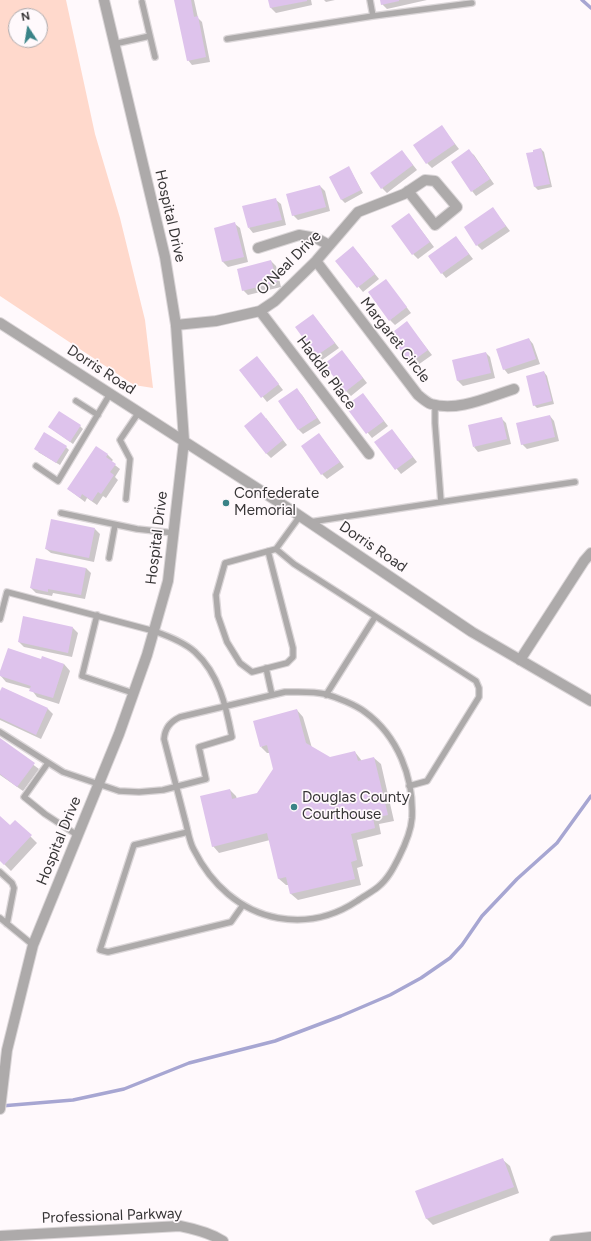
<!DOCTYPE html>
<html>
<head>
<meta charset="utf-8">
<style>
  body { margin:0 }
  #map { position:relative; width:591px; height:1241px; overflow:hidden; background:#fff9fc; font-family:Figtree,sans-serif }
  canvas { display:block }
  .north { position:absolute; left:8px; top:8px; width:40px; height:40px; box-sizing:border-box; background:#fff9fc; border:1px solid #afabad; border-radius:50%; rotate:348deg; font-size:11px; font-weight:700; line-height:16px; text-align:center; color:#373536 }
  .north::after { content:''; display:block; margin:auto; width:14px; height:18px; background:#3a8387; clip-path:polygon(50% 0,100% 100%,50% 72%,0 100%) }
</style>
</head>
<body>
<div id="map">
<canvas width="591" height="1241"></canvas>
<div class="north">N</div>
</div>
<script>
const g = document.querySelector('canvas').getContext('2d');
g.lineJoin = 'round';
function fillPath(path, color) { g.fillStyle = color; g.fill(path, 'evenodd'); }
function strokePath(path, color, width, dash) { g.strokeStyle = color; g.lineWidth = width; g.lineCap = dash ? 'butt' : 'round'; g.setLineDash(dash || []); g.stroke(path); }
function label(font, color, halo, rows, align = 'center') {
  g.font = font + ' Figtree,sans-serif'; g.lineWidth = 3.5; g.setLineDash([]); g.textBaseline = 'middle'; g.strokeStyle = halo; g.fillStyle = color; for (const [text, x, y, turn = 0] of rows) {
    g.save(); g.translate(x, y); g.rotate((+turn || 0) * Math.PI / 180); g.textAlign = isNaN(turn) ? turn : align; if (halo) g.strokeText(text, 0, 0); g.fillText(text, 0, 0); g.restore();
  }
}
const green = new Path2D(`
  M0,0H66L95,134L120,218L145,320L153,388L134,385L0,296ZM16,16H40V40H16Z`);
const shadow = new Path2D(`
  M175,0H194L198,18L202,22L210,62L192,65L188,60Z
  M269,0H311L312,5L276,13L271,8Z
  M324,0H335L326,2Z
  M381,0H427L387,9L382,4Z
  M442,127L459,149L432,168L427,163Z
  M541,149L544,152L552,187L538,190L535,187L527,154L535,152Z
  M402,151L417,170L387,193L382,188Z
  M469,151L474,155L494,184L476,196L472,191Z
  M348,168L351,171L363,193L345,203L342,200L330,177Z
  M320,186L325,191L330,211L298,220L293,215Z
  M276,200L281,204L286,225L253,233L249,228Z
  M493,209L510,231L482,250L477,245Z
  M409,214L434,247L418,259L413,254Z
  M235,224L240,228L248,262L228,267L223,262L215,229Z
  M456,237L473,259L446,278L429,257Z
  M358,253L379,279L363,292L337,261Z
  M271,261L276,266L281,287L248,295L243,290Z
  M386,280L411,313L395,325L390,320Z
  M313,315L339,348L322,360L317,355Z
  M407,323L432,355L415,367L410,362Z
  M529,339L533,344L540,364L508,374L504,369Z
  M486,353L490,357L495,378L463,386L458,381L453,361Z
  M346,356L367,383L351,396L346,391Z
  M262,363L283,390L267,402L241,370Z
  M544,372L547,376L554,404L537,408L534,405Z
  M297,390L302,395L321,423L303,434L299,430Z
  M363,394L388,426L372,438L346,406Z
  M550,416L554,421L559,441L527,449L522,444Z
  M266,418L287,445L271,458L266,453Z
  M501,418L506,423L511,444L478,452L474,447Z
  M80,426L83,429L73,444L49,427Z
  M392,430L417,462L401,474L375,442Z
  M319,434L344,467L327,479L322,474Z
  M66,447L69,450L60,465L38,452Z
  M96,447L108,455L113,460L111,462L120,469L115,477L118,480L106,498L103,496L97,505L87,498L85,502L68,489Z
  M95,529L100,534L94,562L51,553L46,549Z
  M86,568L91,573L85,599L53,593L52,596L36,593L31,588Z
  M73,628L78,633L72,657L24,647L19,642Z
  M42,660L64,664L70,671L59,704L37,697L31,689L6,682L0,675V674Z
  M3,688L48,709L53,714L41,739L0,720V694Z
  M297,710L303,717L312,748L330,758L355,752L362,761L374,758L381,764L394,821L379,824L381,834L357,840L363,866L357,868L361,885L298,900L291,894L289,885H286L279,879L270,840L219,853L213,846L230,790L236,796L237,799L257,794L274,769L270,753H267L261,747Z
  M0,740L39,769L23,791L0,775Z
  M0,818L10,827L15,821L37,843L11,871L0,860Z
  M503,1160L510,1166L519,1193L433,1225L426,1218Z`);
const stream = new Path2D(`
  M582,0L591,8
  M1,1106L73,1100L124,1089L189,1063L275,1041L341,1016L390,995L421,978L450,958L462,945L482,916L501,896L517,879L557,843L591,796`);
const building = new Path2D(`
  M174,0H191L194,17L198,16L206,57L187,61Z
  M268,0H307V1L270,8Z
  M380,0H399V1L381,5Z
  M442,125L455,144L426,164L413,145Z
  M541,148L550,184L534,187L526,153L533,152V150Z
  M469,149L490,179L471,192L451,162Z
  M402,150L413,165L381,189L370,173Z
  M349,166L361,190L341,200L329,177Z
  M320,185L326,207L292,216L286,194Z
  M276,198L282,220L248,228L242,206Z
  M493,207L506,226L476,246L464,227Z
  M409,213L430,242L412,255L391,226Z
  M235,222L244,257L222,262L214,228Z
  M456,236L469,254L441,274L428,256Z
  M353,246L375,274L357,288L335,261Z
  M271,260L277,282L242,291L237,269Z
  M386,279L407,307L389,321L368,292Z
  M313,314L335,343L316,356L295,327Z
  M407,321L428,350L410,363L389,335Z
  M529,338L536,359L503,370L496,349Z
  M342,350L363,378L345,392L324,364Z
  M486,352L491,373L457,381L452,360Z
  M257,356L279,384L261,398L239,370Z
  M544,371L552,401L533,406L526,376Z
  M297,388L317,418L298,430L278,401Z
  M363,393L384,421L366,434L345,406Z
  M59,411L81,425L70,442L48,427Z
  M261,412L283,440L266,454L244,426Z
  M550,415L555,437L521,445L516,423Z
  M502,417L507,439L473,447L468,425Z
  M392,429L413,457L395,470L374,442Z
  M44,432L67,446L56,463L34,449Z
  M319,433L340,462L321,475L301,446Z
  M96,446L108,454L106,457L116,464L110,472L114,475L101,494L98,492L92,501L82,494L80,498L67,489Z
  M51,519L95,528L89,558L45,549Z
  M36,558L86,568L81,595L48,589V592L30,588Z
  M23,616L73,627L68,653L18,642Z
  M8,648L41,659L42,656L64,664L53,698L29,691L31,686L0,676V671Z
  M2,687L48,708L36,735L0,718V691Z
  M297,709L306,743L330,757L355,751L358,761L374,757L388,815L373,818L375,828L351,834L357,860L351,862L355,879L290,894L286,877L278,879L267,833L212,847L200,796L230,789L232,799L257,793L273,769L267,745L260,747L253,721Z
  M0,738L35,763L17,787L0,774Z
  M0,816L10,825L15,820L32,835L4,865L0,861Z
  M503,1158L514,1187L426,1219L415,1191Z`);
const service = new Path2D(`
  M370,0L373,16
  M150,36L155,57
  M227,39L373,16L472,3
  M114,44L150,36L142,2
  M76,401L98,415
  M36,466L58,481L110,394
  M126,499L130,459L120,440L139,412
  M441,502L575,482
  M61,513L137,529L174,533
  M310,522L441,502L435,423V404
  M276,549L294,564L476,681L479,688V697L427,781L409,786
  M268,551L293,648V657L287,663L252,672L240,663L227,642L218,616L216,595L225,563L276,549L300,516
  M109,558L115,525
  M97,615L82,676L133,693
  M0,619L7,592L154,631C168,636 184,642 195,652C219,674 226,706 232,737L199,747L206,779L163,790L139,792L119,791L63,772L0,732
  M266,668L272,695
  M285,692C297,692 313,691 325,694C336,697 356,705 365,712C398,736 414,778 412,818C411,831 405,845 399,857C394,867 388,879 378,887C372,892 364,896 357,901C333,917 307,923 278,918C240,911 211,884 194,850C189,842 188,830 185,820C178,793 171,766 164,739C165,728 170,722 180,717Z
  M326,695L375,617
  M48,763L24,797L45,814L77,835
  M188,832L134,845L100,950L108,952L231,922L243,905
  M0,872L12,883L14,888L7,924
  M0,918L33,945`);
const minor = new Path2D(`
  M258,248L299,235L316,238L329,245
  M316,261L418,395C422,398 426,402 431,404C458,412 488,397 514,389
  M260,311L369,454
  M176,325L216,321L260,311L275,301L316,261L358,212L404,194L425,180L435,181L457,207L435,225L408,191
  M520,660L584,561L591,553
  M0,1236L180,1226C195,1229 210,1233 223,1241
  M555,1241L591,1237`);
const tertiary = new Path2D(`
  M0,323L294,512L472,632L591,701
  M0,1109L7,1050L33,945L119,734L147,655L168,581L184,441L176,325L165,257L104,0`);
const markers = [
  [226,503,4,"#3a8387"],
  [294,807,4,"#3a8387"]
];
const streetNames = [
  ["Hospital Drive",170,216,77],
  ["O'Neal Drive",289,263,-45],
  ["Margaret Circle",395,340,52],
  ["Dorris Road",101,370,33],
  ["Haddle Place",326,373,53],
  ["Hospital Drive",157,538,-83],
  ["Dorris Road",373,547,34],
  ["Hospital Drive",59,841,-68],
  ["Professional Parkway",112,1216,-2]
];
const poiNames = [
  ["Confederate",234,494],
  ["Memorial",234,511],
  ["Douglas County",302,798],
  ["Courthouse",302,815]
];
fillPath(green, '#ffd9cc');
fillPath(shadow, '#0003');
strokePath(stream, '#a7a6d2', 3.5);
fillPath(building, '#dec3ec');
strokePath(service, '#dbd6d8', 8);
strokePath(minor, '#dbd6d8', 12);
strokePath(tertiary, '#dbd6d8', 12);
strokePath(service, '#adaaaa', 5.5);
strokePath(minor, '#adaaaa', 10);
strokePath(tertiary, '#adaaaa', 10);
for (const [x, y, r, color] of markers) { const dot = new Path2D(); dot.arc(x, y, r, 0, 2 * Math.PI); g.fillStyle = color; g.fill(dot); strokePath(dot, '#fff9fc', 1.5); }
label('15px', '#373536', '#fff9fc', streetNames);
label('15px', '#373536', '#fff9fc', poiNames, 'left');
</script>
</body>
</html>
